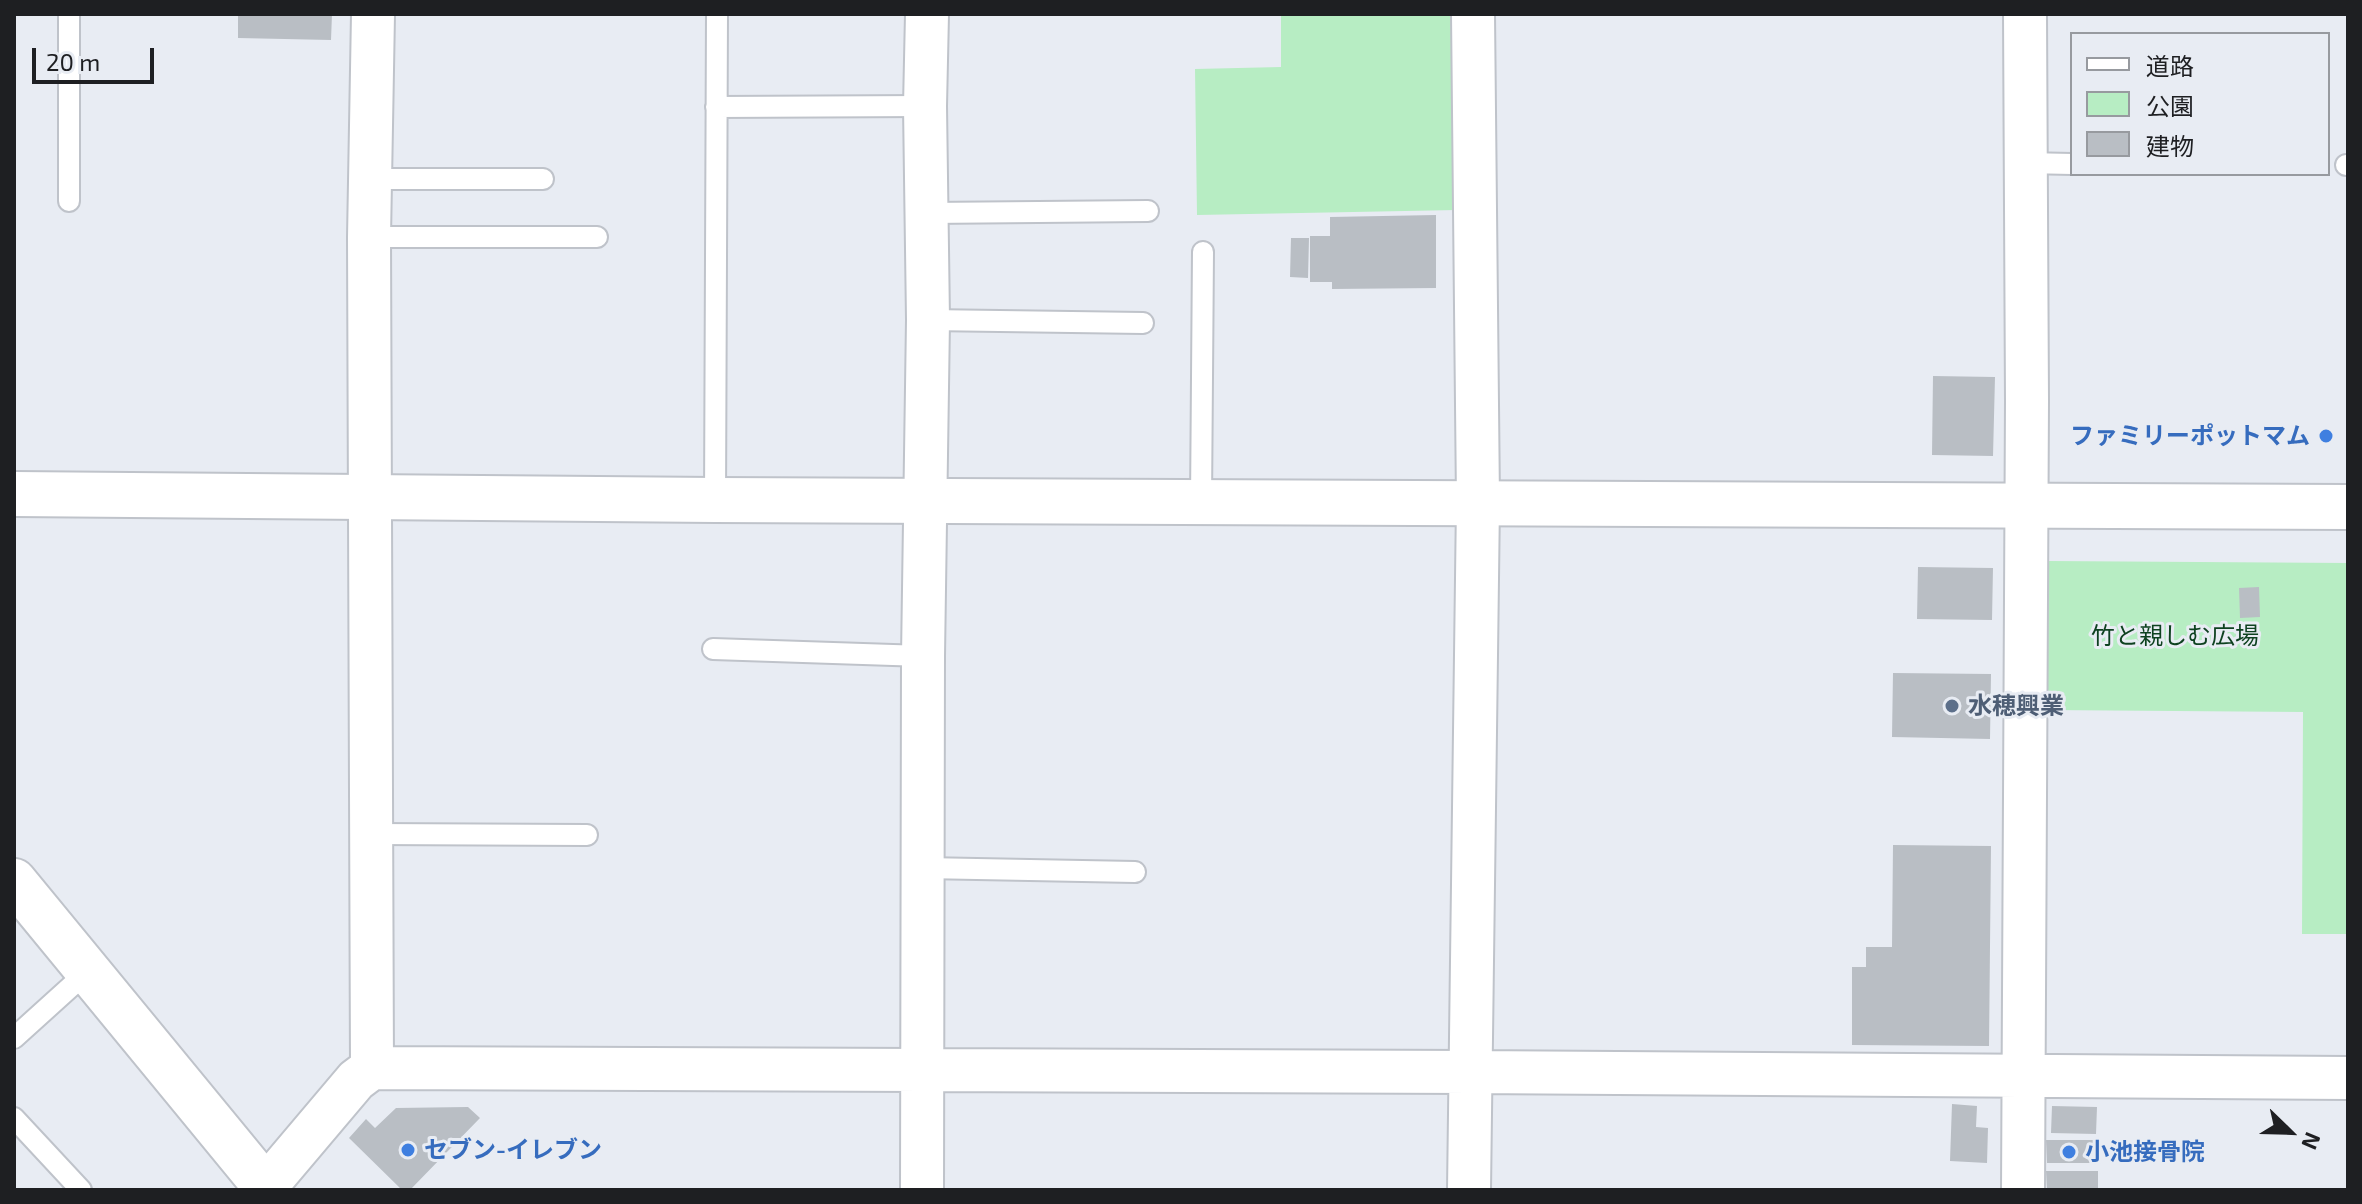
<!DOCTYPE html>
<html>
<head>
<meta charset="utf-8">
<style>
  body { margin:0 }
  #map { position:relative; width:2362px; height:1204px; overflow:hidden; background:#e8ecf3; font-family:"Exo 2","Noto Sans JP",sans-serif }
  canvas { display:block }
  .frame { position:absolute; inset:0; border:16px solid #1e1f22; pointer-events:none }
  .legend { position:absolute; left:2070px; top:32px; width:260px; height:144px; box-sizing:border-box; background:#e8ecf3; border:2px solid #979a9f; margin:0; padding:10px 14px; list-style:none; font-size:24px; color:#1e1f22 }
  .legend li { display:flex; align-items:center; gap:16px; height:40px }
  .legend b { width:40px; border:2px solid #979a9f }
  .north { position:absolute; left:2250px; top:1092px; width:80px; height:80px; -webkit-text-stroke:6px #e8ecf3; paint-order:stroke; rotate:113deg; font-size:22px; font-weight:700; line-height:32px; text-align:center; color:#1e1f22 }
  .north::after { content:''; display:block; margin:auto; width:28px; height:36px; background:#1e1f22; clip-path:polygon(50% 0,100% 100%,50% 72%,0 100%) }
  .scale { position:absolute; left:32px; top:48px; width:122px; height:36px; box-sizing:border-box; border:4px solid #1e1f22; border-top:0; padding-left:10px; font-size:24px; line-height:28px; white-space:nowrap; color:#1e1f22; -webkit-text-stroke:6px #e8ecf3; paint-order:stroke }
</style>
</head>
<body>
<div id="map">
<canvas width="2362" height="1204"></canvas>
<div class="frame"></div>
<ul class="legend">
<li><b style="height:10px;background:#fff"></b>道路</li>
<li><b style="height:22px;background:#b7edc3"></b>公園</li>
<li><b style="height:22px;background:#b9bec4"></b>建物</li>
</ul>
<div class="north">N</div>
<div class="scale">20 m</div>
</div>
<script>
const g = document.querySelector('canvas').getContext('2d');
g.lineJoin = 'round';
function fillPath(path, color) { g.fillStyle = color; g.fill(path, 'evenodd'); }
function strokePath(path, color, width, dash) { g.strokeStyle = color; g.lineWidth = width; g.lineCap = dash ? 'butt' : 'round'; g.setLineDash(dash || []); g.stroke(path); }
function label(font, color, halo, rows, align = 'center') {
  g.font = font + ' "Exo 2","Noto Sans JP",sans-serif'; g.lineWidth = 6; g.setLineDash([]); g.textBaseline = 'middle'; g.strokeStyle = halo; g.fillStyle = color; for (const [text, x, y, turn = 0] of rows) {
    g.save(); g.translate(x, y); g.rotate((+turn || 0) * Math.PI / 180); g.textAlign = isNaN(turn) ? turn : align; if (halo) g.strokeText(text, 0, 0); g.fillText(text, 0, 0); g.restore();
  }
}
const green = new Path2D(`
  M1281,14H1454L1457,210L1197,215L1195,69L1281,67Z
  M2048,561L2348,563V934H2302L2303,712L2046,710Z`);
const building = new Path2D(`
  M238,14H332L331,40L238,38Z
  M1436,215V288L1332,289V282H1310V236H1330V217Z
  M1291,238H1309L1308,278L1290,277Z
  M1933,376L1995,377L1993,456L1932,455Z
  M1918,567L1993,568L1992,620L1917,619Z
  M2259,587L2260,617L2240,618L2239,588Z
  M1893,673L1991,674L1990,739L1892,737Z
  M1893,845L1991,846L1989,1046L1852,1045V967H1866V947H1892Z
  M1952,1104L1977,1106L1976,1127L1988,1128L1987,1163L1950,1161Z
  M2052,1106L2097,1107L2096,1134L2051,1133Z
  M468,1107L480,1118L410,1190H402L349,1138L366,1119L375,1128L396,1108Z
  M2046,1140H2093V1163H2047Z
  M2046,1171H2098V1190H2047Z`);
const lane = new Path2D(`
  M716,107L925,106
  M2025,163L2072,164
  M2346,165H2348
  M370,179H543
  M69,201V14
  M928,213L1148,211
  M369,237H597
  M928,320L1143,323
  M715,500L717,14
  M1201,502L1203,252
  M713,649L923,656
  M372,834L587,835
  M924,868L1135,872
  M14,1038L87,972
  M14,1118L81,1190`);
const street = new Path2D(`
  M372,1068L369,237L373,14
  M263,1190L356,1080L372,1068L1471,1072L2348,1078
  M922,1190L923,656L928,320L925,106L927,14
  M1469,1190L1478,502L1473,14
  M2023,1190L2027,401L2025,14`);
const secondary = new Path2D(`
  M14,494L715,500L2348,507
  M14,881L268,1190`);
const markers = [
  [2326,436,8,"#3f7fe0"],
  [1952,706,8,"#5c6f8a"],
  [408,1150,8,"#3f7fe0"],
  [2069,1152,8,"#3f7fe0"]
];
const shopNames = [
  ["ファミリーポットマム",2310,436,"right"],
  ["セブン-イレブン",424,1150],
  ["小池接骨院",2085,1152]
];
const parkNames = [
  ["竹と親しむ広場",2175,636]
];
const serviceNames = [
  ["水穂興業",1968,706]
];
fillPath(green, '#b7edc3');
fillPath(building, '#b9bec4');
strokePath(lane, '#bfc3ca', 24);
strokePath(street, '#bfc3ca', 46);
strokePath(secondary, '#bfc3ca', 48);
strokePath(lane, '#fff', 20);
strokePath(street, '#fff', 42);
strokePath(secondary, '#fff', 44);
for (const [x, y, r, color] of markers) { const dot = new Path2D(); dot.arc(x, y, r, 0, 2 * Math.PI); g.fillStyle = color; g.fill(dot); strokePath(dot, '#e8ecf3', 3); }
label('bold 24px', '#366cbe', '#e8ecf3', shopNames, 'left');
label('24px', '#0e4220', '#e8ecf3', parkNames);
label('bold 24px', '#4e5e75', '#e8ecf3', serviceNames, 'left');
</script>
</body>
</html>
